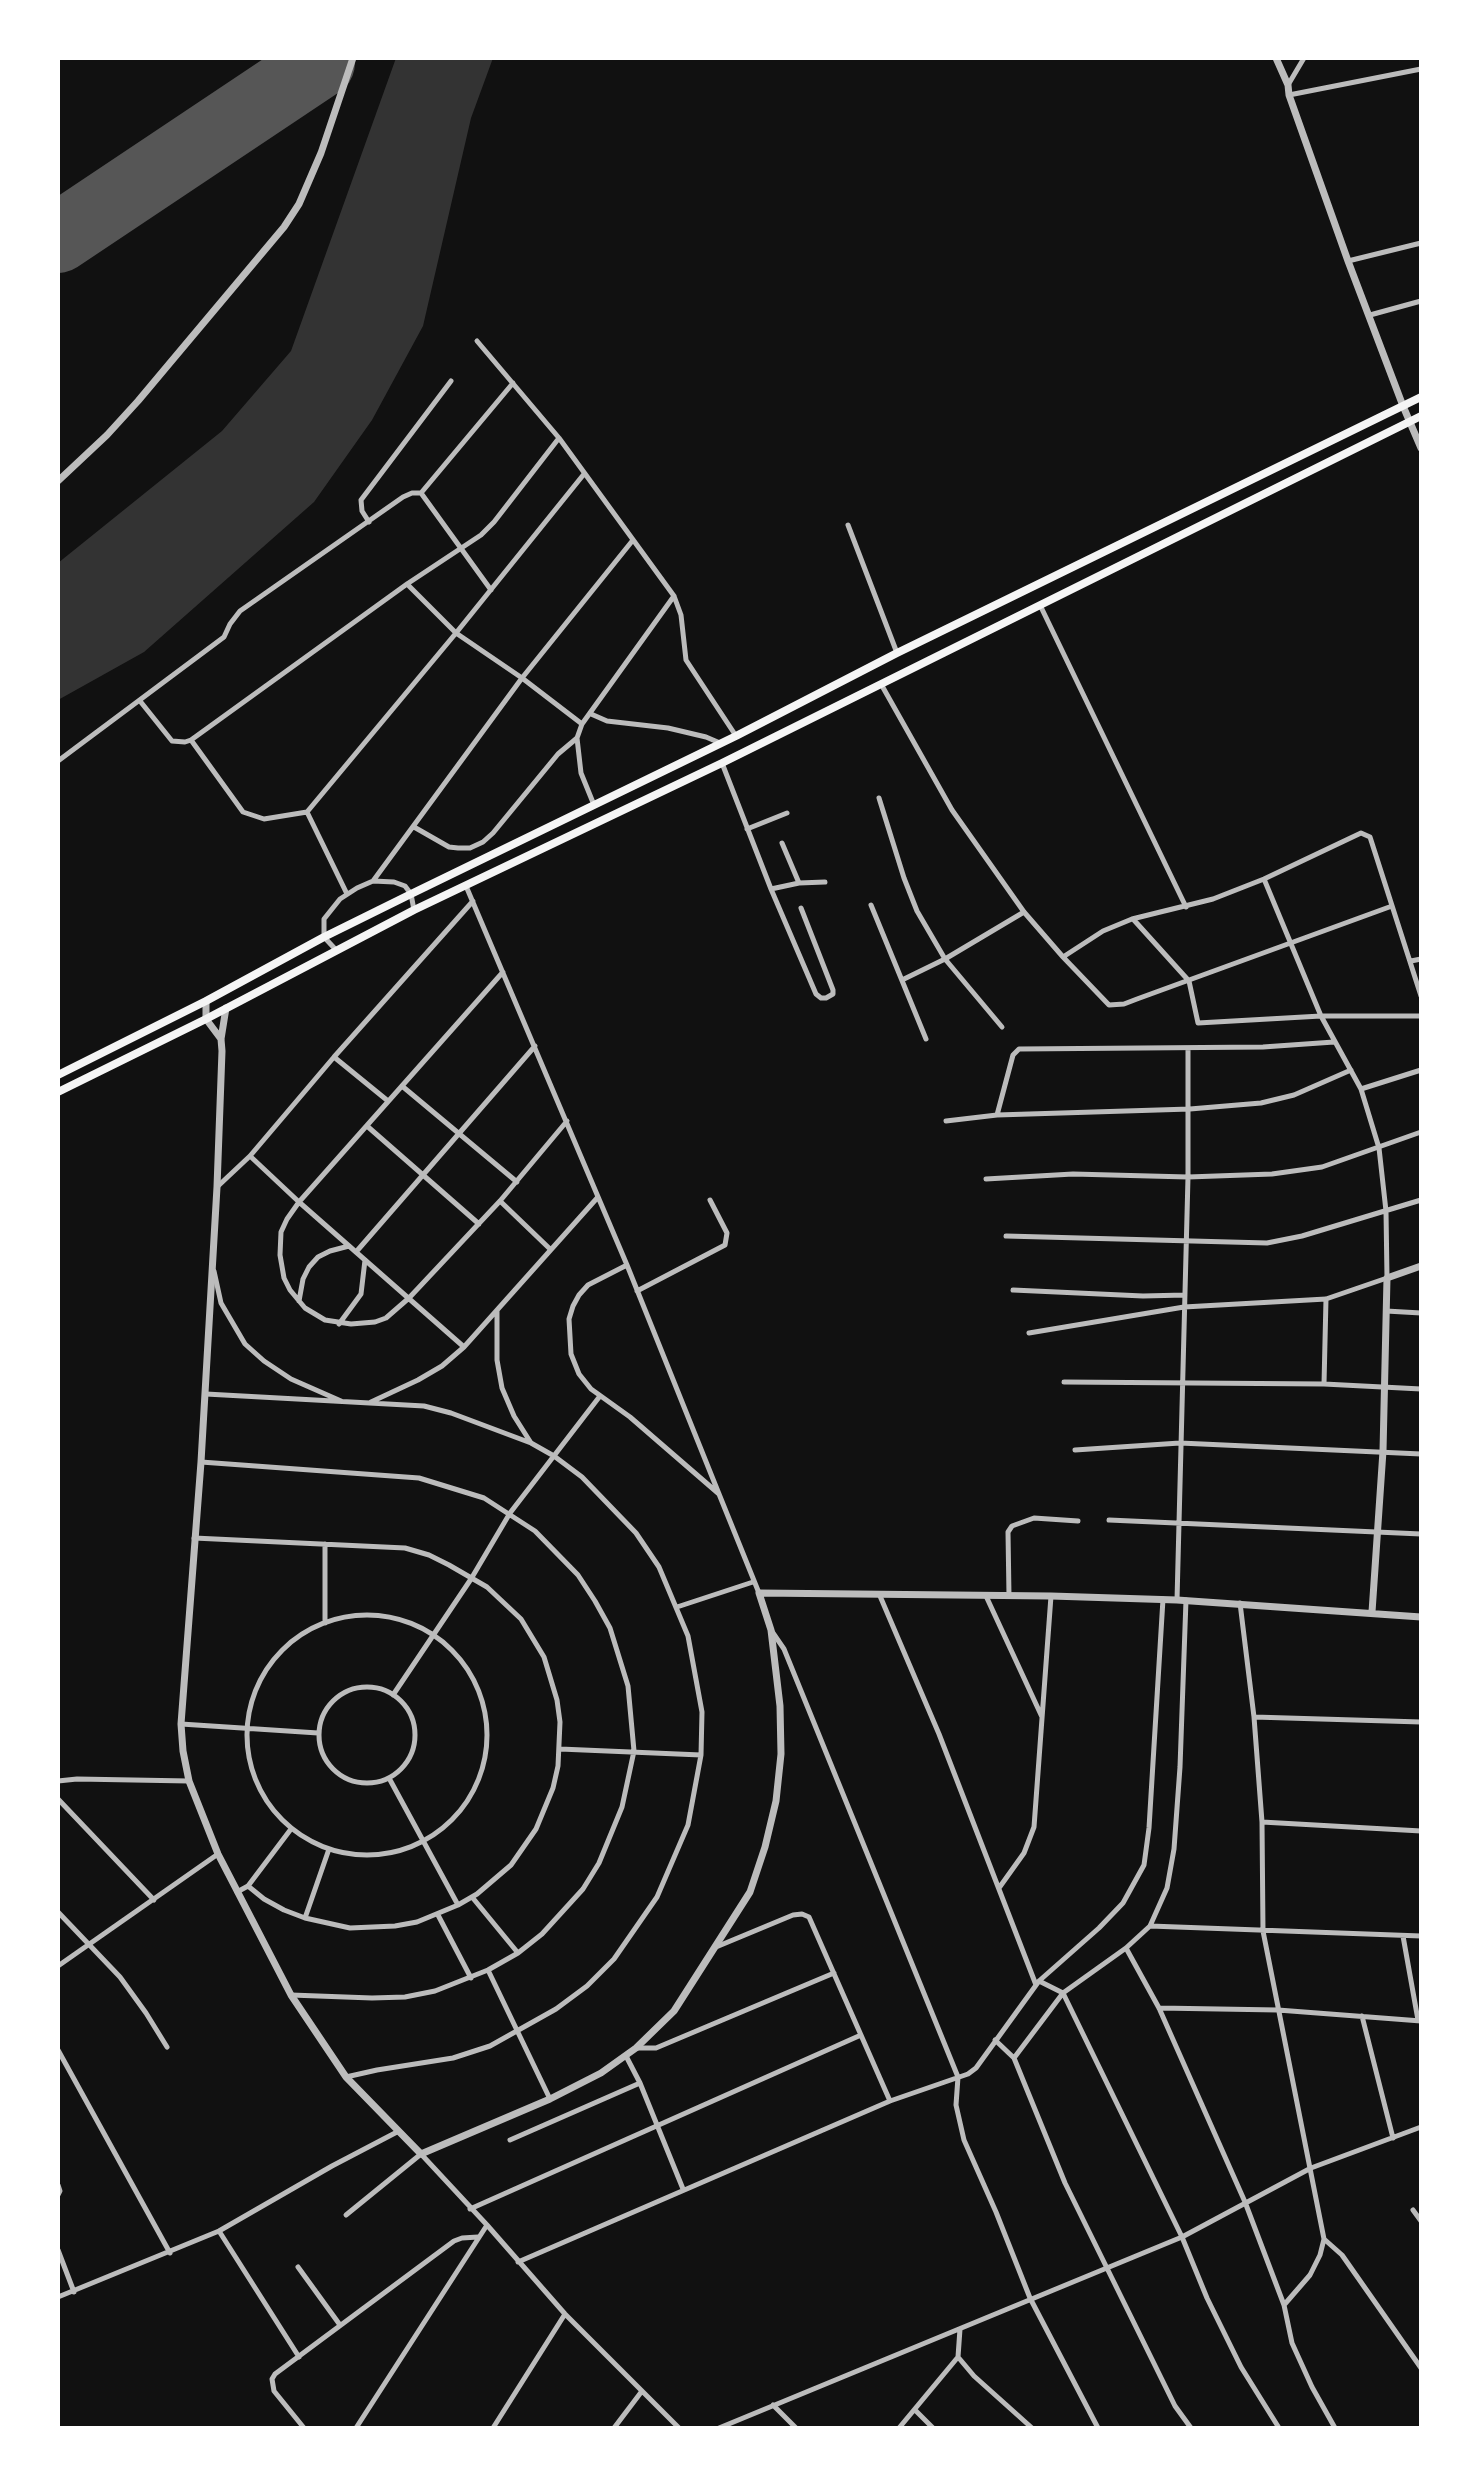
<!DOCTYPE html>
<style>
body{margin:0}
#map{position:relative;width:1479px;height:2486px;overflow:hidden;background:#111;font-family:"Asap Condensed",sans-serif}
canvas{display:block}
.frame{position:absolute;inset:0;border:60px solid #fff;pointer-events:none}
</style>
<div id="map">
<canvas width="1479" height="2486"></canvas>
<div class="frame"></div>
</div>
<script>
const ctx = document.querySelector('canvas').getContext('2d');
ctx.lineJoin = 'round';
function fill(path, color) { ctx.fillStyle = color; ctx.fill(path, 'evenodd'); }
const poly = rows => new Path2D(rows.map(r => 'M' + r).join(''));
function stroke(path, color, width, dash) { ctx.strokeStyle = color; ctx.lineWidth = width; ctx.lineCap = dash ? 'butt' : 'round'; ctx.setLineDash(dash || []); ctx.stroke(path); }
fill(poly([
 [396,58,493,58,471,118,423,326,372,420,314,502,144,652,58,700,58,563,222,431,291,351]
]), '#333');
stroke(poly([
 [58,238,320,63]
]), '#565656', 70);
stroke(poly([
 [1288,85,1304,58],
 [1289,95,1421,69],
 [1348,261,1421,243],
 [1370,315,1421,301],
 [477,341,559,438,674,596,681,615,686,660,736,736],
 [421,493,513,383],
 [421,493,491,590],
 [369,522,362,511,361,500,451,381],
 [848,525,897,653],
 [407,584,456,633,522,678,582,724],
 [1040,605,1186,907],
 [881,684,952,810,1024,912,1063,957,1109,1005,1124,1004,1137,999,1392,906],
 [140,701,172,741,185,742,191,740,243,812,264,819,307,812,456,633,584,474],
 [591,714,607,721,668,728,706,737,720,743],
 [577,738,581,773,594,805],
 [191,740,407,584,481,535,494,522,559,438],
 [58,761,224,637,230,624,240,611,403,497,412,493,421,493],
 [722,763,771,889,816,994,821,998,826,998,833,994,833,990,801,908],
 [879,798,904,878,917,911,945,959,1002,1027],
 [307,812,347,894],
 [414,827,449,847,458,848,470,848,483,842,493,833,558,754,577,738,582,724,674,596],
 [747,829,787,813],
 [782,843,799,883],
 [373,881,522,678,633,540],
 [466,886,627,1265,719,1494],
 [771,889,799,883,825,882],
 [871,905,926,1039],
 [1133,919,1189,981,1198,1023,1321,1016,1421,1016],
 [337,951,324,937,324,919,340,899,357,888,373,881,394,882,405,886,411,894,414,910],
 [1063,957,1103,931,1132,919,1213,899,1264,879,1361,833,1370,837,1421,996],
 [1411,961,1421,959],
 [503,972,299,1202,287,1219,281,1232,280,1255,284,1278,290,1290,305,1308,325,1320,351,1324,375,1322,386,1318,409,1298,500,1201,567,1121],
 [902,980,945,959,1024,912],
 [334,1057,388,1101],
 [402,1086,517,1182],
 [1361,1089,1421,1070],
 [997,1115,1013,1055,1019,1049,1263,1047,1334,1042],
 [946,1121,997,1115,1190,1109,1261,1103,1294,1095,1351,1070],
 [367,1126,479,1224],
 [250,1156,299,1202,464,1347],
 [986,1179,1073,1174,1188,1177,1272,1174,1322,1167,1421,1132],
 [217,1187,250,1156,334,1057,473,901],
 [500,1201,550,1249],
 [1006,1236,1267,1243,1302,1236,1421,1200],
 [356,1252,535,1046],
 [627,1265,588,1285,579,1295,573,1306,569,1319,571,1354,579,1374,591,1389,630,1417,719,1494,759,1593],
 [214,1271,221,1303,245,1344,264,1361,291,1379,341,1401],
 [1013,1290,1143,1296,1185,1295],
 [637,1291,725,1245,727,1233,710,1200],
 [299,1301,303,1279,309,1267,318,1257,330,1251,349,1246],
 [497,1310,497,1360,502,1388,514,1416,531,1443],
 [1386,1311,1421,1313],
 [339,1324,361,1294,365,1260],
 [1029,1333,1184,1307,1326,1299,1387,1278,1386,1211,1379,1148,1361,1089,1321,1016,1264,879],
 [1064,1382,1324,1384,1421,1389],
 [1324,1384,1326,1299],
 [206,1394,424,1406,451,1413,531,1443,554,1456,582,1477,636,1533,659,1567,688,1636,702,1712,701,1755,688,1825,657,1897,614,1959,587,1986,556,2009,490,2046,453,2058,377,2070,346,2077],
 [371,1402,418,1380,442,1366,464,1347,598,1197],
 [1075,1450,1180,1443,1421,1454],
 [201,1462,419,1478,484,1498,535,1531,578,1575,595,1601,610,1628,628,1686,634,1751,622,1807,599,1863,583,1889,542,1934,518,1953,488,1970,435,1991,405,1997,372,1998,291,1995],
 [1109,1520,1421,1534],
 [194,1538,405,1548,429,1555,449,1565,487,1587,521,1619,544,1657,557,1700,560,1722,558,1766,553,1788,536,1829,511,1865,477,1894,458,1905,417,1922,395,1926,350,1928,305,1918,284,1910,264,1899,248,1886,237,1892],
 [880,1596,939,1734,1036,1985],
 [986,1596,1042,1717],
 [1009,1596,1008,1532,1012,1526,1034,1518,1078,1521],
 [1177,1600,1188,1177,1188,1048],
 [1240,1603,1254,1717,1262,1822,1263,1931,1324,2239,1320,2255,1310,2275,1284,2305],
 [677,1607,753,1582],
 '247 1735a120 120 0 1 1 240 0a120 120 0 1 1-240 0Z',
 [325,1623,325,1544],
 [771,1630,784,1649,958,2077,956,2105,964,2140,996,2212,1030,2298,1098,2428],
 '319 1735a48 48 0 1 1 96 0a48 48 0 1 1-96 0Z',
 [393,1695,471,1579,510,1513,600,1396],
 [1254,1717,1421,1722],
 [181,1724,318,1733],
 [560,1749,701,1755],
 [389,1778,458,1905],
 [58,1781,77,1779,189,1781],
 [58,1799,154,1900],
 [1262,1822,1421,1831],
 [248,1886,291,1829],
 [999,1888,1024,1853,1034,1827,1051,1596],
 [472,1897,518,1953],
 [58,1912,120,1977,146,2013,167,2047],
 [438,1915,471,1978],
 [305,1918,329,1849],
 [1150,1926,1167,1888,1174,1849,1180,1767,1186,1600],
 [1403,1936,1418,2020],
 [716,1947,793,1915,802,1914,809,1917,890,2101],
 [1126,1948,1159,2008,1245,2202,1284,2305,1292,2343,1312,2387,1335,2428],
 [58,1966,218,1854],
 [488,1970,550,2099],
 [1039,1981,1063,1993,1182,2237,1207,2298,1241,2367,1279,2428],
 [1159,2008,1278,2010,1421,2021],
 [1362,2016,1393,2138],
 [995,2040,1014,2058,1065,2183,1175,2406,1191,2428],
 [636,2048,656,2048,834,1973],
 [58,2050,170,2253],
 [626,2056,640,2083,683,2189],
 [1014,2058,1063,1993,1126,1948,1150,1926,1421,1936],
 [510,2140,640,2083],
 [58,2185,60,2191,58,2195],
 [470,2209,861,2035],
 [1413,2210,1421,2221],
 [346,2215,421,2154,487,2225,565,2314,679,2428],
 [219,2231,299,2357],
 [1324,2239,1342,2255,1421,2368],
 [58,2250,74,2292],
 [518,2262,890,2101,968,2074,976,2068,1039,1981,1099,1928,1123,1903,1144,1865,1149,1828,1163,1599],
 [298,2267,340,2325],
 [58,2297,219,2231,332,2166,397,2132],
 [960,2329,958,2357,974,2376,1032,2428],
 [773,2405,796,2428],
 [915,2410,933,2428],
 [304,2428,274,2391,272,2379,275,2374,454,2241,462,2238,478,2237],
 [356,2428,487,2225],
 [493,2428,565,2314],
 [614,2428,642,2391],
 [719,2428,1182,2237,1311,2168,1421,2127],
 [899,2428,958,2357]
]), '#bcbcbc', 5);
stroke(poly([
 [1276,58,1288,85,1289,95,1348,261,1403,406,1421,448],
 [58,481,107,435,138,401,284,227,299,204,321,153,353,58],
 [206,1001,206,1019,221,1039],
 [226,1008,221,1039,222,1051,217,1187,201,1462,181,1724,183,1751,189,1781,218,1854,291,1995,346,2077,421,2154,550,2099,601,2073,636,2048,674,2011,750,1892,765,1847,776,1801,781,1754,780,1706,771,1630,759,1593,1051,1596,1177,1600,1421,1617],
 [1372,1612,1383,1451,1387,1278,1421,1266]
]), '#bcbcbc', 7);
stroke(poly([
 [58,1075,206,1001,324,937,411,894,736,736,897,653,1421,397],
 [58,1092,206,1019,414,910,722,763,1421,416]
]), '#f5f5f5', 8);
</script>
